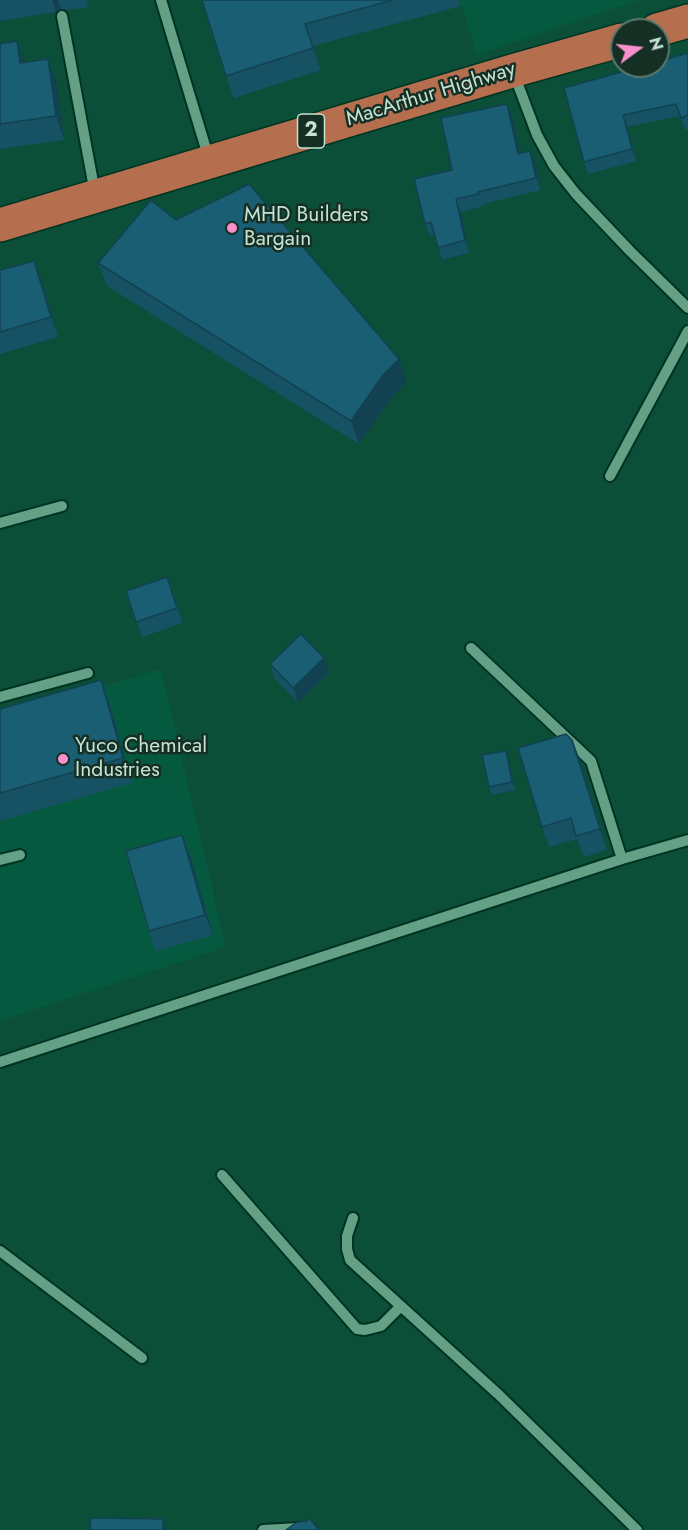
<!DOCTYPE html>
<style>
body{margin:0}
#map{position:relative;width:688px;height:1530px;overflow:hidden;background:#0c4f39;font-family:Jost,sans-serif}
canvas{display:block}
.north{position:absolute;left:610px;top:18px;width:60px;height:60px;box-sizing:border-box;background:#162f25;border:2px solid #5c776b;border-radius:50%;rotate:75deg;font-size:16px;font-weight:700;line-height:24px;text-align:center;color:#c5e3d4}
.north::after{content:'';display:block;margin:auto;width:21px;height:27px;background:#f890cd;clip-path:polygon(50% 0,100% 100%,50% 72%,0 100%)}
</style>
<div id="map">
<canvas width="688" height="1530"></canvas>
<div class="north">N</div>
</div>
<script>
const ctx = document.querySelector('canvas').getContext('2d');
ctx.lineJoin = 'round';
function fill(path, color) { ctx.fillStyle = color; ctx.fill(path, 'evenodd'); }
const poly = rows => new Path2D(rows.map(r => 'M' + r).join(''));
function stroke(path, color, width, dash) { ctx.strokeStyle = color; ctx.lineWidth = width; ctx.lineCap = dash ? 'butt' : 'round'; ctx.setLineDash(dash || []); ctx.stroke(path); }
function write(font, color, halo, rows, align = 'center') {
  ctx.font = font + ' Jost,sans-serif'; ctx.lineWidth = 5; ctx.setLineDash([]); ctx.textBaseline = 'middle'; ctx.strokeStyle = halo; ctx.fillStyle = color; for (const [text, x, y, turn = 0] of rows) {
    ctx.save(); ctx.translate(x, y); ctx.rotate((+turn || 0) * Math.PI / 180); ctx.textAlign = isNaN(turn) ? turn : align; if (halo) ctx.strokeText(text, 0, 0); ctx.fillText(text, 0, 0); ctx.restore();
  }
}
fill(poly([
 [460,0,639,0,477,55],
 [161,669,226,947,0,1021,0,716]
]), '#05593f');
const minor = poly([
 [161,0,209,159],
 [62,16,95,193],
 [514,74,537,135,554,166,576,194,630,251,688,308],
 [610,476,688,331],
 [0,523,62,506],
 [471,648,591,761,622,859],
 [0,697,88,673],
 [0,860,20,855],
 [0,1062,622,859,688,840],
 [222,1175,357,1329,365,1330,381,1326,401,1306],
 [353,1218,347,1236,347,1249,350,1260,498,1394,637,1530],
 [0,1251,142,1358],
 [263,1530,299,1528]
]);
const highway = poly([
 [657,30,688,21],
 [0,225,512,71,622,40]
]);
stroke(minor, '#032', 14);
stroke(highway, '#032', 36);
stroke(minor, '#64a086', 10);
stroke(highway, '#b56f4f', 33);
fill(poly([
 [0,0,87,0,88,7,67,10,61,9,56,12,0,21],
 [202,0,459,0,461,6,313,46,321,70,234,98,226,76],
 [0,44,25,62,57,84,64,140,0,149],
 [688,53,688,129,685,130,680,116,627,127,637,161,588,174,584,162,564,88],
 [512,116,520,153,535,163,541,190,483,204,483,206,461,212,469,253,442,260,435,235,430,236,425,224,452,170],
 [176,220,407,382,391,398,359,444,107,286,98,263],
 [0,270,42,281,58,337,0,354],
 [167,577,183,623,142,637,126,591],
 [324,658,329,673,298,702,275,679,270,664],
 [101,680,110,705,132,783,0,821,0,709],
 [572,740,580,760,607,850,584,857,577,839,549,847,542,827],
 [508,758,515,790,492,795,489,787],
 [182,835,190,855,213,935,156,951,149,931]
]), '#165164');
fill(poly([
 [52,0,58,0,61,9,56,12],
 [305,24,313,46,321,70,313,48],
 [17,41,26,66,20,63],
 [48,59,57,84,64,140,56,116],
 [507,104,512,116,523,166,518,154],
 [623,115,627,127,637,161,632,149],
 [530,151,535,163,541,190,536,178],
 [456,199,461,212,469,253,465,240],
 [34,261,42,281,58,337,51,317],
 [399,359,407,382,391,398,359,444,351,421,383,375],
 [324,658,329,673,298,702,293,688],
 [101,680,110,705,132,783,123,758],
 [572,740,580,760,607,850,600,829],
 [506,751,508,758,515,790,512,782],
 [182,835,190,855,213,935,205,915],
 [163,1519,167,1530,163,1530]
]), '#124251');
const building = poly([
 [202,0,393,0,305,24,313,48,226,76,202,0],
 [17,41,20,63,48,59,56,116,0,124,0,44,17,41],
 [688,53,688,115,681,118,676,104,623,115,632,149,584,162,564,88,643,66,658,66,658,62,688,53],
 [507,104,518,154,530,151,536,178,478,192,479,194,456,199,465,240,438,248,431,222,425,224,414,179,452,170,441,118,507,104],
 [249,184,399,359,383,375,351,421,98,263,151,200,176,220,249,184],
 [34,261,51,317,0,332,0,270,34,261],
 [167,577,177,608,136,622,126,591,167,577],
 [301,634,324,658,293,688,270,664,301,634],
 [101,680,123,758,0,793,0,709,101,680],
 [566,734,572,740,600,829,576,836,571,818,542,827,518,748,566,734],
 [506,751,512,782,489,787,482,755,506,751],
 [182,835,205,915,149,931,126,851,182,835],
 [91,1518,163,1519,163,1530,90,1530,91,1518],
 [310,1519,319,1530,286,1530,297,1522,306,1521,310,1519]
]);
fill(building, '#1a5e74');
stroke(building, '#124251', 1.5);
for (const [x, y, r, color] of [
 [232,228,6,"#f890cd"],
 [63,759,6,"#f890cd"]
]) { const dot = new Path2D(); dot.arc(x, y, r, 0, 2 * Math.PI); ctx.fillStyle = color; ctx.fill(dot); stroke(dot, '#162f25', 2); }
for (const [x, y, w] of [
 [311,131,27]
]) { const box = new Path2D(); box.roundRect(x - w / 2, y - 17, w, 34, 4.5); ctx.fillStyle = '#162f25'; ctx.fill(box); stroke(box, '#c5e3d4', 1.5); }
write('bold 20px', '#c5e3d4', null, [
 ["2",311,131]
]);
write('21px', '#c5e3d4', '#162f25', [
 ["MacArthur Highway",431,95,-17]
]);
write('21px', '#c5e3d4', '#162f25', [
 ["MHD Builders",244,216],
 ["Bargain",244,240],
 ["Yuco Chemical",75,747],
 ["Industries",75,771]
], 'left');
</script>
